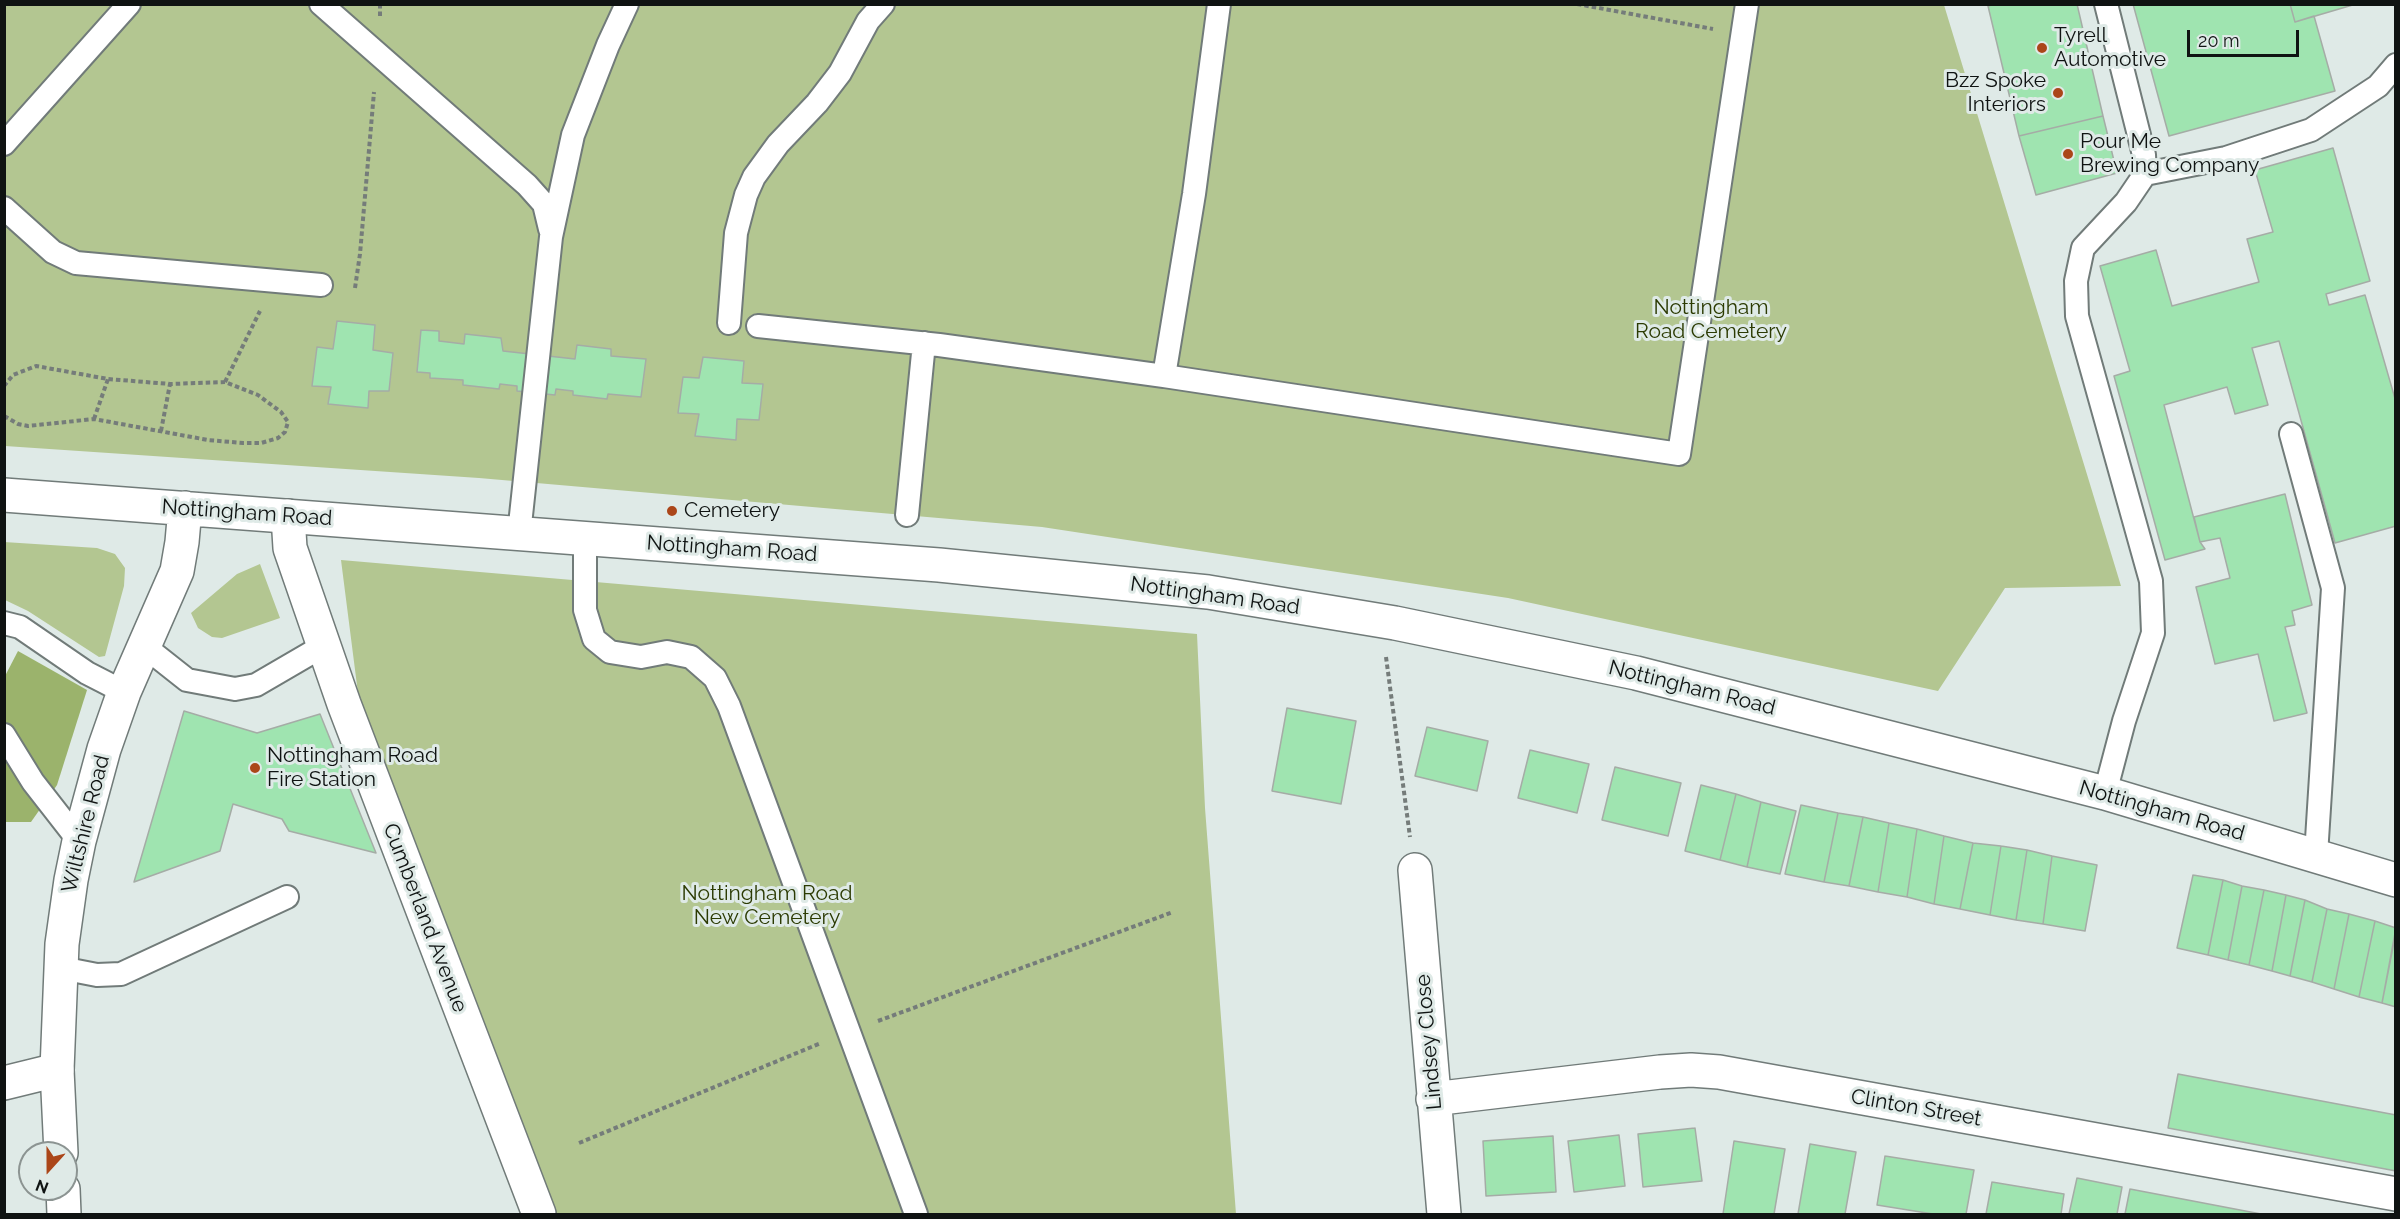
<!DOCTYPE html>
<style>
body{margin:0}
#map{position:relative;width:2400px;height:1219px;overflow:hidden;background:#dfeae7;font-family:Raleway,sans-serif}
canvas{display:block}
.frame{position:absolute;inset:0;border:6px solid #0f1312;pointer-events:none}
.north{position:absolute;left:18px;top:1141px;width:60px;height:60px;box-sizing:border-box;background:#dfeae7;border:2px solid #8c9492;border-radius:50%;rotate:201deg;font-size:16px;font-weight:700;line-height:24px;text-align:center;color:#0f1312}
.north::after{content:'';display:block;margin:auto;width:21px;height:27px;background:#ab4619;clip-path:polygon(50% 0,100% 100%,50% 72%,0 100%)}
.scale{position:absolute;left:2187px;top:30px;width:112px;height:27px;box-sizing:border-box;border:3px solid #0f1312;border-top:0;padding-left:8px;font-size:18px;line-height:21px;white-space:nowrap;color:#0f1312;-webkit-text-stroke:4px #dfeae7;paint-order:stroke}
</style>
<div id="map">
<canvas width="2400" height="1219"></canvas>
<div class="frame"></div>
<div class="north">N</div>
<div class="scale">20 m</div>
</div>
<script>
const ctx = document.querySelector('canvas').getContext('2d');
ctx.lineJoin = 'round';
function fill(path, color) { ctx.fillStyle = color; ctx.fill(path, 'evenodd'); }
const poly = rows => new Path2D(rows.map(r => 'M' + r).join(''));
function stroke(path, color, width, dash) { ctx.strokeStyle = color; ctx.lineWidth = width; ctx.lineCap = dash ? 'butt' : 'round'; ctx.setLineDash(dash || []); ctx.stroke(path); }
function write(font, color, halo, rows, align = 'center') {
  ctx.font = font + ' Raleway,sans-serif'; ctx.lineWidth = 6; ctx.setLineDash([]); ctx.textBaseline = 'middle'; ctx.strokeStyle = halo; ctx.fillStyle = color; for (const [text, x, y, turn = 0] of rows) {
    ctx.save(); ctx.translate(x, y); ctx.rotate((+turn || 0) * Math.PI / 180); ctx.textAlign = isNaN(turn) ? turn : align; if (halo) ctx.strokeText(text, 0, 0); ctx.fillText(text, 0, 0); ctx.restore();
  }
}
fill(poly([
 [4,5,1944,5,2121,586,2005,588,1938,691,1508,598,1042,527,479,478,5,446],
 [4,542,97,548,115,554,125,568,124,586,105,656,99,657,28,611,5,600],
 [341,560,1197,634,1205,808,1236,1214,555,1214,359,701],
 [260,564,280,618,222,638,212,637,198,628,191,613,237,574]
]), '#b3c691');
fill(poly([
 [18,651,87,690,57,785,31,822,5,822,4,678]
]), '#9bb36c');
const building = poly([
 [1995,4,2077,4,2103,116,2019,136,1988,6,1995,4],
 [2133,4,2290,4,2295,22,2314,16,2335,91,2169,136,2133,4],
 [2290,4,2356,4,2295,22,2290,4],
 [2103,116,2117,173,2036,195,2019,136,2103,116],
 [2333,148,2370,281,2326,294,2329,305,2365,295,2396,402,2396,526,2335,543,2279,341,2252,348,2268,405,2235,414,2227,387,2164,405,2200,542,2205,549,2165,560,2114,376,2130,371,2100,266,2156,250,2172,306,2259,282,2247,239,2273,232,2255,170,2333,148],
 [337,321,375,325,373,350,393,353,389,391,369,391,368,408,328,404,331,387,312,386,317,347,333,349,337,321],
 [421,330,439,331,439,341,464,344,465,334,501,338,503,351,575,359,577,345,611,349,611,356,646,359,641,397,608,394,607,399,573,395,573,391,556,389,555,395,517,391,517,386,500,384,499,389,463,385,463,380,430,378,430,373,417,372,421,330],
 [703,357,744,361,742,383,763,384,759,420,737,419,736,440,695,436,699,414,678,413,683,377,699,378,703,357],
 [2285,494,2312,605,2292,611,2295,625,2285,627,2307,713,2274,721,2258,654,2215,664,2196,587,2230,578,2220,538,2200,542,2194,517,2285,494],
 [1287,708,1356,721,1341,804,1272,791,1287,708],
 [184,711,257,733,320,714,376,853,289,831,282,819,233,804,220,851,134,882,184,711],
 [1427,727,1488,741,1477,791,1415,776,1427,727],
 [1530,750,1589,764,1577,813,1518,798,1530,750],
 [1615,767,1681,783,1668,836,1602,820,1615,767],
 [1701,785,1736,794,1720,860,1685,851,1701,785],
 [1736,794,1761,802,1747,867,1720,860,1736,794],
 [1761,802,1796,811,1780,874,1747,867,1761,802],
 [1801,805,1838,813,1824,882,1785,874,1801,805],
 [1838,813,1863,817,1849,886,1824,882,1838,813],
 [1863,817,1889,823,1878,892,1849,886,1863,817],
 [1889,823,1917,829,1907,897,1878,892,1889,823],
 [1917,829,1944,836,1934,904,1907,897,1917,829],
 [1944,836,1973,843,1960,909,1934,904,1944,836],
 [1973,843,2001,846,1990,915,1960,909,1973,843],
 [2001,846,2027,850,2016,920,1990,915,2001,846],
 [2027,850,2052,856,2043,924,2016,920,2027,850],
 [2052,856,2097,865,2085,931,2043,924,2052,856],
 [2193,875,2223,880,2208,955,2177,948,2193,875],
 [2223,880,2242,886,2228,960,2208,955,2223,880],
 [2242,886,2264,890,2249,965,2228,960,2242,886],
 [2264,890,2286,895,2272,971,2249,965,2264,890],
 [2286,895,2305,900,2290,976,2272,971,2286,895],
 [2305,900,2327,909,2312,982,2290,976,2305,900],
 [2327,909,2349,914,2334,989,2312,982,2327,909],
 [2349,914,2375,921,2359,997,2334,989,2349,914],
 [2375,921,2396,928,2382,1003,2359,997,2375,921],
 [2396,932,2396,1007,2382,1003,2396,932],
 [2178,1074,2396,1115,2396,1171,2168,1128,2178,1074],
 [1695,1128,1702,1181,1643,1187,1638,1134,1695,1128],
 [1619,1135,1625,1186,1574,1192,1568,1141,1619,1135],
 [1553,1136,1556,1192,1486,1196,1483,1141,1553,1136],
 [1734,1141,1785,1149,1774,1214,1723,1214,1734,1141],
 [1810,1144,1856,1152,1845,1214,1798,1214,1810,1144],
 [1885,1156,1974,1170,1966,1214,1933,1214,1877,1205,1885,1156],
 [2077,1178,2122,1187,2117,1214,2069,1214,2077,1178],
 [1992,1182,2064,1194,2061,1214,1986,1214,1992,1182],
 [2130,1189,2261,1214,2125,1214,2130,1189]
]);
fill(building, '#9fe4b0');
stroke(building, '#a5aca6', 1.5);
const service = poly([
 [321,4,527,185,544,204,550,229],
 [4,144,129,4],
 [2145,174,2226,158,2311,130,2378,86,2396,65],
 [4,208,53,252,76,263,321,285],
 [729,323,736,233,746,195,754,177,778,144,817,103,840,73,868,21,883,4],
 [758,326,939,345,1164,376,1194,194,1219,4],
 [1164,376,1679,454,1747,4],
 [2291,434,2333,588,2316,855],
 [907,515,924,343],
 [519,534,551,237,573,135,608,45,627,4],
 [585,538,585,610,594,639,610,652,641,657,667,652,691,657,715,678,729,706,916,1214],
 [4,623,20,627,87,673,124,692],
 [144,646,187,680,235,689,256,685,323,646],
 [4,735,33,782,79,841],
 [2105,793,2124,721,2153,633,2151,581,2077,316,2076,281,2083,248,2126,202,2145,174,2144,155,2106,4],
 [61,968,97,975,121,974,287,897]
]);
const minor = poly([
 [288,516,290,548,344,704,539,1214],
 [1415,870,1444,1214],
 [4,1083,57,1070],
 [1433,1099,1660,1072,1691,1070,1719,1072,2396,1194]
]);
const tertiary = poly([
 [4,495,939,565,1208,592,1395,623,1636,673,2105,793,2396,880],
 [61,1153,57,1070,62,944,71,880,79,841,104,749,124,692,177,571,182,542,185,508],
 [63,1189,64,1214]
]);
stroke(service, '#717b79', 26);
stroke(minor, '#717b79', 36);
stroke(tertiary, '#717b79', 36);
stroke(poly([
 [1577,4,1713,29],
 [380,16,380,4],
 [355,288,360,254,374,92],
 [225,382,260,311],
 [4,386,13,375,36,366,108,379,170,384,225,382,258,395,281,412,288,422,285,432,278,438,261,443,243,443,208,440,94,419,28,426,18,424,4,416],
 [94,419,108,379],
 [161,431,170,384],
 [1386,657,1410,837],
 [878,1021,1173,912],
 [579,1143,821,1043]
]), '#757c7a', 4, [4.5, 3]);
stroke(service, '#fff', 22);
stroke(minor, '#fff', 33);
stroke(tertiary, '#fff', 33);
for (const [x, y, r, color] of [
 [2042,48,6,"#ab4619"],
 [2058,93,6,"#ab4619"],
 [2068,154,6,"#ab4619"],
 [672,511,6,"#ab4619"],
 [255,768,6,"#ab4619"]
]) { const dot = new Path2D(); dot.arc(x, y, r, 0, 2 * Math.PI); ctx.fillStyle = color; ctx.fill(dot); stroke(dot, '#dfeae7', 2); }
write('21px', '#0f1312', '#dfeae7', [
 ["Tyrell",2054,36],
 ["Automotive",2054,60],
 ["Bzz Spoke",2046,81,"right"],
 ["Interiors",2046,105,"right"],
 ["Pour Me",2080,142],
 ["Brewing Company",2080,166],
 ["Cemetery",684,511],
 ["Nottingham Road",267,756],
 ["Fire Station",267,780]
], 'left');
write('21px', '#2c3b03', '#dfeae7', [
 ["Nottingham",1711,308],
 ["Road Cemetery",1711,332],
 ["Nottingham Road",767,894],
 ["New Cemetery",767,918]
]);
write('21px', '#0f1312', '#dfeae7', [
 ["Nottingham Road",247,513,4],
 ["Nottingham Road",732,549,4],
 ["Nottingham Road",1215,596,8],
 ["Nottingham Road",1692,688,14],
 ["Nottingham Road",2162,811,16],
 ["Wiltshire Road",86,824,-76],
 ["Cumberland Avenue",425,918,69],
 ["Lindsey Close",1429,1042,-95],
 ["Clinton Street",1916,1108,10]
]);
</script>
